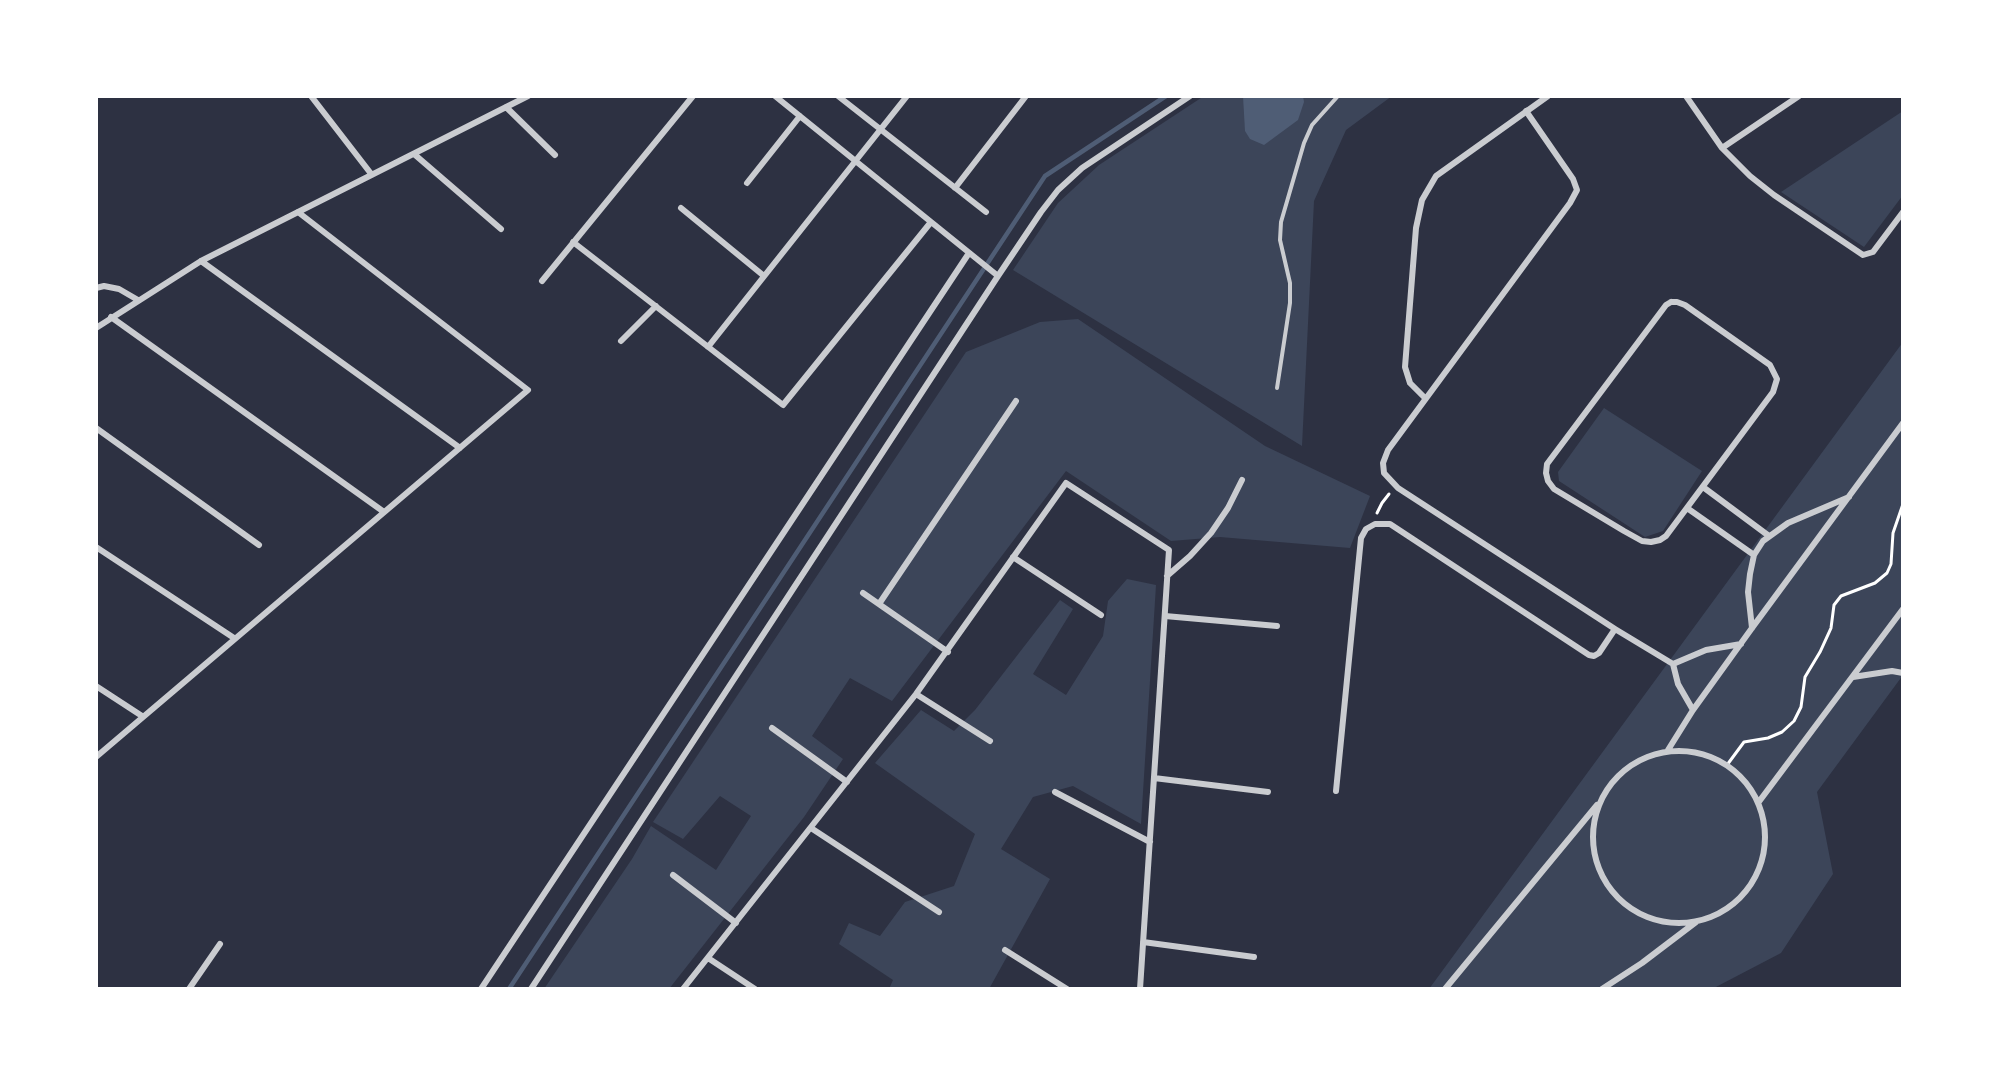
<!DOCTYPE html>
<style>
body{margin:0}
#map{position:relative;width:1999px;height:1085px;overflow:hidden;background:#2d3142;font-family:Montserrat,sans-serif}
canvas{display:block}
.frame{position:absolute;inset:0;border:98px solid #fff;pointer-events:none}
</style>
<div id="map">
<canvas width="1999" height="1085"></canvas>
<div class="frame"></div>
</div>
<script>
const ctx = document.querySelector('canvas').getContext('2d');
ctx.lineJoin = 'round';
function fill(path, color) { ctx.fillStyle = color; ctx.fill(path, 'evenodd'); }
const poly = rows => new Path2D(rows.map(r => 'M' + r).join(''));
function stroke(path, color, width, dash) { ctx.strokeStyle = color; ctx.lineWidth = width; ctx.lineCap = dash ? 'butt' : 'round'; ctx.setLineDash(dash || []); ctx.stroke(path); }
fill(poly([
 [1204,96,1392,96,1346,130,1314,201,1302,446,1013,270,1058,203,1099,165],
 [1903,111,1903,195,1864,247,1781,192],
 [1078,319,1265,446,1370,496,1350,548,1220,537,1171,541,1066,471,892,701,850,678,812,736,843,759,804,817,669,989,544,989,632,859,651,826,716,870,751,816,720,796,683,839,653,822,966,352,1040,322],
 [1903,342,1903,675,1817,792,1833,874,1781,953,1712,989,1429,989],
 [1604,408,1702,471,1663,531,1645,537,1559,481,1558,472],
 [1127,579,1156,585,1141,824,1073,786,1033,797,1001,849,1050,879,989,989,889,989,893,980,839,944,849,923,880,936,905,902,954,886,975,834,875,763,921,710,954,731,975,710,1060,600,1073,609,1033,674,1066,695,1103,636,1108,601]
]), '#3c4559');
fill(poly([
 [1243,96,1303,96,1304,102,1298,120,1264,145,1250,139,1245,131]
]), '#4f5d75');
stroke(poly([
 [509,989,1045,176,1166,96]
]), '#4f5d75', 4.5);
stroke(poly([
 [1377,513,1382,503,1389,494],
 [1727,765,1744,742,1768,738,1782,732,1794,721,1801,707,1805,677,1820,652,1831,628,1834,605,1841,596,1875,583,1887,573,1891,564,1893,533,1903,504]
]), '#fff', 3);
stroke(poly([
 [1277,388,1290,303,1290,283,1280,240,1281,222,1304,143,1312,125,1338,96]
]), '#caccd0', 4);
stroke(poly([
 [311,96,372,175],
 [775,96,998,276],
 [838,96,986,212],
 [1686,96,1722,148,1750,176,1774,195,1863,255,1873,252,1903,212],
 [506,107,555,155],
 [1526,111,1573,179,1577,190,1570,203,1388,450,1383,463,1384,473,1398,488,1615,629,1673,664,1678,684,1693,710],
 [1722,148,1799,96],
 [414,154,501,229],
 [747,183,800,116],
 [955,188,1026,96],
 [681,208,764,276],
 [573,242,783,405,931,222],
 [201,261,460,448],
 [542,281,693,96],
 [96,288,104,286,119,289,138,300],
 [1671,302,1677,302,1685,305,1770,365,1777,379,1773,392,1666,536,1660,540,1651,542,1642,541,1624,531,1554,489,1548,481,1546,473,1547,464,1666,305,1671,302],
 [111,317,384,512],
 [96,328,201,261,528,96],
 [621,341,656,306],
 [708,347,907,96],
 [1425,398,1410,383,1405,367,1416,228,1422,200,1436,176,1548,96],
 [96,428,259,545],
 [1703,487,1769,536],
 [1687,508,1754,555],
 [96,547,234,638],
 [1013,557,1101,615],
 [1167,576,1190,556,1211,533,1228,508,1242,480],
 [863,593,948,652],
 [879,604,1016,401],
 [1165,616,1277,626],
 [1752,628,1748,592,1750,574,1754,555,1763,541,1788,523,1849,497],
 [1673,664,1706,650,1741,644],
 [1853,677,1892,671,1903,673],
 [96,686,142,716],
 [916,694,990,741],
 [772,728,847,782],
 [1668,750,1693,710,1752,628,1903,423],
 '1593 837a86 86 0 1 1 172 0a86 86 0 1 1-172 0Z',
 [96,757,528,390,298,212],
 [1154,778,1268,792],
 [1336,791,1361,538,1366,529,1375,524,1390,524,1589,655,1594,656,1599,653,1615,629],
 [1055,792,1150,842],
 [1758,803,1903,609],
 [811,828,939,912],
 [673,875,736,923],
 [1143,942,1254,957],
 [1005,950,1067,989],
 [708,958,755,989],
 [189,989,220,944],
 [481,989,969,253],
 [531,989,998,276,1041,212,1058,190,1082,168,1190,96],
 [683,989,916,694,1066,483,1169,550,1140,989],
 [1445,989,1597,805],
 [1602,989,1642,963,1696,922]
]), '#caccd0', 6);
</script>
